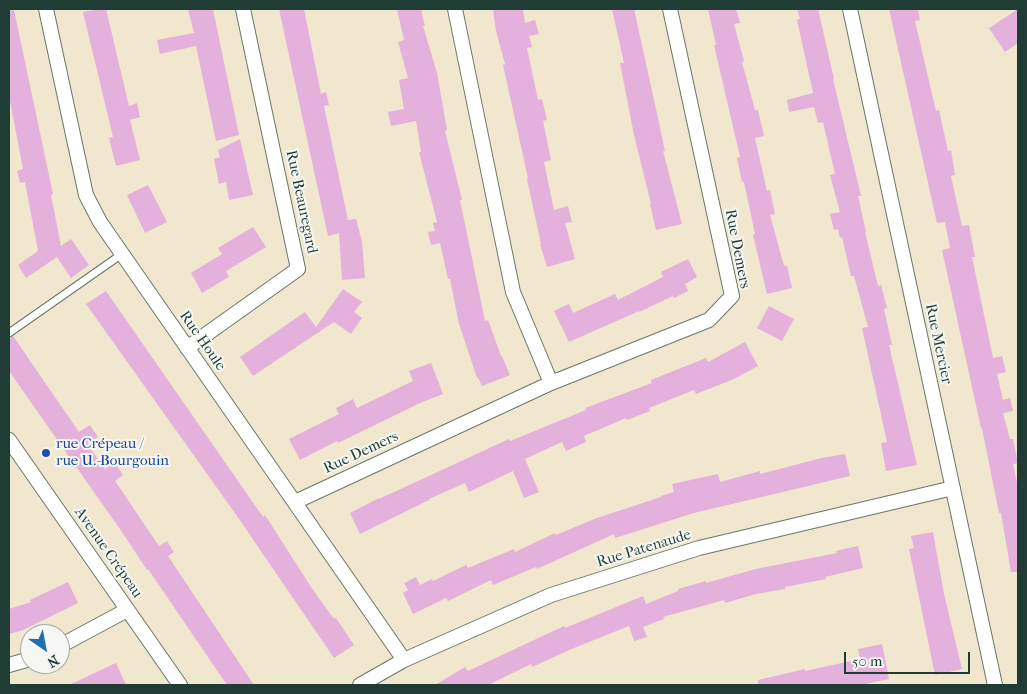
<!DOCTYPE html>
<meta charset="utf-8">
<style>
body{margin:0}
#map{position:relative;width:1027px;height:694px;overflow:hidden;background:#f1e6ce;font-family:"IM FELL French Canon",serif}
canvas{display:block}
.frame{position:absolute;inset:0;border:10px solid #1f3d34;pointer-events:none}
.north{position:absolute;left:20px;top:624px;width:50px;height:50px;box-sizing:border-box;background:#f6f6f2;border:1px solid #a0aca6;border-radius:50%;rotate:147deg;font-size:14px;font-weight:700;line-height:20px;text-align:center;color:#1f3d34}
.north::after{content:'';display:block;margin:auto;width:18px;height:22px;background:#1f6fb2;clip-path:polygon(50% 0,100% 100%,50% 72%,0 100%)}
.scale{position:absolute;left:844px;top:652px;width:126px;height:22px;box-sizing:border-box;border:2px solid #1f3d34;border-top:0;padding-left:6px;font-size:15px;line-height:18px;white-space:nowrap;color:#1f3d34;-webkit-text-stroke:4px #f6f6f2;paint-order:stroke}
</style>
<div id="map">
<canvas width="1027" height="694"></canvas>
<div class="frame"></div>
<div class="north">N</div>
<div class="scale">50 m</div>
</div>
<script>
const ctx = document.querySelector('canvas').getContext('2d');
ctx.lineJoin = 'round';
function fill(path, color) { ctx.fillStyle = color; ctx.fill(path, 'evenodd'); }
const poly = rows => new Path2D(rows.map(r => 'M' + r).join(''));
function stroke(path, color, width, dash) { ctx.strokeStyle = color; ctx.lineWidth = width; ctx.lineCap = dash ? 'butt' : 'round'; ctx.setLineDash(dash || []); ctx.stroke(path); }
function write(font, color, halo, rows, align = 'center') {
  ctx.font = font + ' "IM FELL French Canon",serif'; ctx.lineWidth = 4; ctx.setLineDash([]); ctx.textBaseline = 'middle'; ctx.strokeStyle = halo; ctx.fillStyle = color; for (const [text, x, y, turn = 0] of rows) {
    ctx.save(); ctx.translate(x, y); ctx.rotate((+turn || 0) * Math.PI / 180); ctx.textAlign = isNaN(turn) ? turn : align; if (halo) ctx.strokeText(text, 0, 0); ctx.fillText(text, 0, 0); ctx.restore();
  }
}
fill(poly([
 [100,9,106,9,129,106,137,103,140,117,130,120,140,160,116,166,109,138,113,137,83,12],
 [188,9,213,9,239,135,216,141,196,46,160,54,157,40,194,33],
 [279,9,304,9,321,94,326,92,329,105,324,106,348,220,356,219,362,242,365,278,342,280,339,233,328,236],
 [397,9,421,9,425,26,423,26,437,73,447,130,445,131,462,200,460,200,485,321,488,320,501,356,502,356,510,375,482,386,478,378,477,378,459,324,450,279,448,279,440,243,431,245,428,232,435,231,433,223,437,222,419,152,421,152,416,121,391,126,388,112,404,109,399,80,408,78,398,42,404,40],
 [493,9,523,9,525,23,535,20,539,34,529,36,532,47,527,48,538,100,542,99,547,120,543,121,551,160,544,162,554,210,568,206,572,222,565,223,575,259,547,267,540,244,541,244,527,179,528,178,503,65,505,64,496,31],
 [612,9,634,9,658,118,665,151,663,151,682,224,656,230,650,204,651,204,634,135,620,63,624,63],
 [708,9,736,9,740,23,734,24,744,61,742,62,755,110,758,110,764,136,755,138,767,191,770,190,775,214,770,215,784,266,787,266,792,288,767,294,753,235,755,234,744,182,742,182,737,158,740,157,714,45,716,45],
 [797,9,818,9,834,79,833,79,861,196,858,196,866,232,865,232,878,286,881,285,887,308,884,309,892,345,889,345,917,465,886,471,881,443,887,442,862,328,868,327,854,276,851,276,842,237,840,238,838,229,834,230,830,214,840,212,830,175,835,174,823,122,818,123,814,107,789,112,787,100,813,93,797,20,800,19],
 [889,9,918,9,920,20,915,21,936,111,939,110,948,151,951,150,955,175,951,176,962,226,969,225,975,257,972,257,993,358,1002,356,1006,372,997,374,1003,400,1010,398,1013,411,1003,413,1010,439,1013,439,1018,463,1013,464,1018,487,1018,572,1011,572,1001,513,999,513,982,428,981,428,942,250,950,248,945,222,937,223],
 [1018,9,1018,43,1005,52,989,28],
 [14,10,53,194,51,195,61,246,71,239,89,265,71,278,57,257,26,278,18,265,38,251,25,182,20,183,17,171,23,169,9,96,9,11],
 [240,139,253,195,229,200,226,182,219,184,214,159,220,157,218,150],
 [148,185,167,222,145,233,127,195],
 [253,227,266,247,226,271,229,277,202,293,191,273,222,254,218,248],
 [688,259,697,277,685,284,688,291,674,298,673,296,639,312,639,311,569,342,554,311,569,304,573,313,615,294,618,300,663,277,661,272],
 [343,289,362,302,354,312,362,318,351,334,334,322,253,376,240,357,305,312,316,327],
 [106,291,263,517,265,515,313,590,334,619,336,618,354,645,334,658,237,516,86,304],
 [769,306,794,319,782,341,757,328],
 [13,336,79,432,90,425,98,437,87,444,105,469,115,463,123,475,115,481,159,546,167,541,174,552,168,556,254,685,227,685,148,569,147,570,122,532,16,381,9,371,9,338],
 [745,342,758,366,734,379,696,394,694,390,649,408,650,411,627,420,626,418,584,436,586,442,566,451,562,442,525,459,539,492,524,498,513,471,469,492,465,483,429,499,429,500,360,534,350,513,379,498,379,499,509,439,510,441,586,410,585,408,652,383,651,380,706,358,708,362],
 [431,363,443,394,420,403,338,443,337,441,300,460,289,439,339,414,336,408,353,399,357,408,413,381,409,371],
 [845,454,850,476,694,513,615,538,614,534,537,569,536,567,493,585,491,580,448,601,446,598,413,614,403,593,408,590,404,583,416,577,420,585,432,579,433,581,466,565,468,568,514,549,515,552,555,533,556,535,597,518,661,497,661,496,674,492,672,484,718,474,720,482,760,471,760,474,822,458],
 [933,532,944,594,962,669,935,675,909,549,914,548,911,536],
 [858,546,863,568,825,577,826,579,785,587,785,589,756,594,725,603,724,600,663,617,664,619,643,627,647,637,634,641,629,626,574,648,532,667,531,664,488,685,435,685,465,667,468,671,564,626,565,628,643,596,646,604,678,591,678,589,706,581,706,583,756,569,837,553,836,551],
 [68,582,78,603,23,630,9,634,9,609,31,602,30,600],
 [882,644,889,679,861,685,758,685,758,680,805,669,805,671,860,659,858,649],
 [116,663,126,685,69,685]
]), '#e4b1dd');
const service = poly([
 [9,333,122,254]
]);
const minor = poly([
 [46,9,86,195,100,222,404,660],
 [455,9,513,292,551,383],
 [850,9,995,685],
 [187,348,298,269,243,9],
 [9,440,180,685],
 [295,502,551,383,709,320,732,296,670,9],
 [60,646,127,610],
 [9,665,30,659],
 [360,685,404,660,551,595,699,548,953,488]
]);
stroke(service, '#68786a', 9);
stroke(minor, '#68786a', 16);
stroke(service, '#fff', 7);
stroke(minor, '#fff', 14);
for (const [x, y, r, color] of [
 [46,453,5,"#1a4fb4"]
]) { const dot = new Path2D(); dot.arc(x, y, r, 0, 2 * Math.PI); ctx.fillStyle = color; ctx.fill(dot); stroke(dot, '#f6f6f2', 2); }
write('15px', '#1f3d34', '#f6f6f2', [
 ["Rue Beauregard",301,202,78],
 ["Rue Demers",737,249,79],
 ["Rue Houle",202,341,55],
 ["Rue Mercier",938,344,78],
 ["Rue Demers",361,453,-25],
 ["Rue Patenaude",644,549,-17],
 ["Avenue Crépeau",108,553,55]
]);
write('15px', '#164399', '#f6f6f2', [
 ["rue Crépeau /",56,444],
 ["rue U.-Bourgouin",56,461]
], 'left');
</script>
